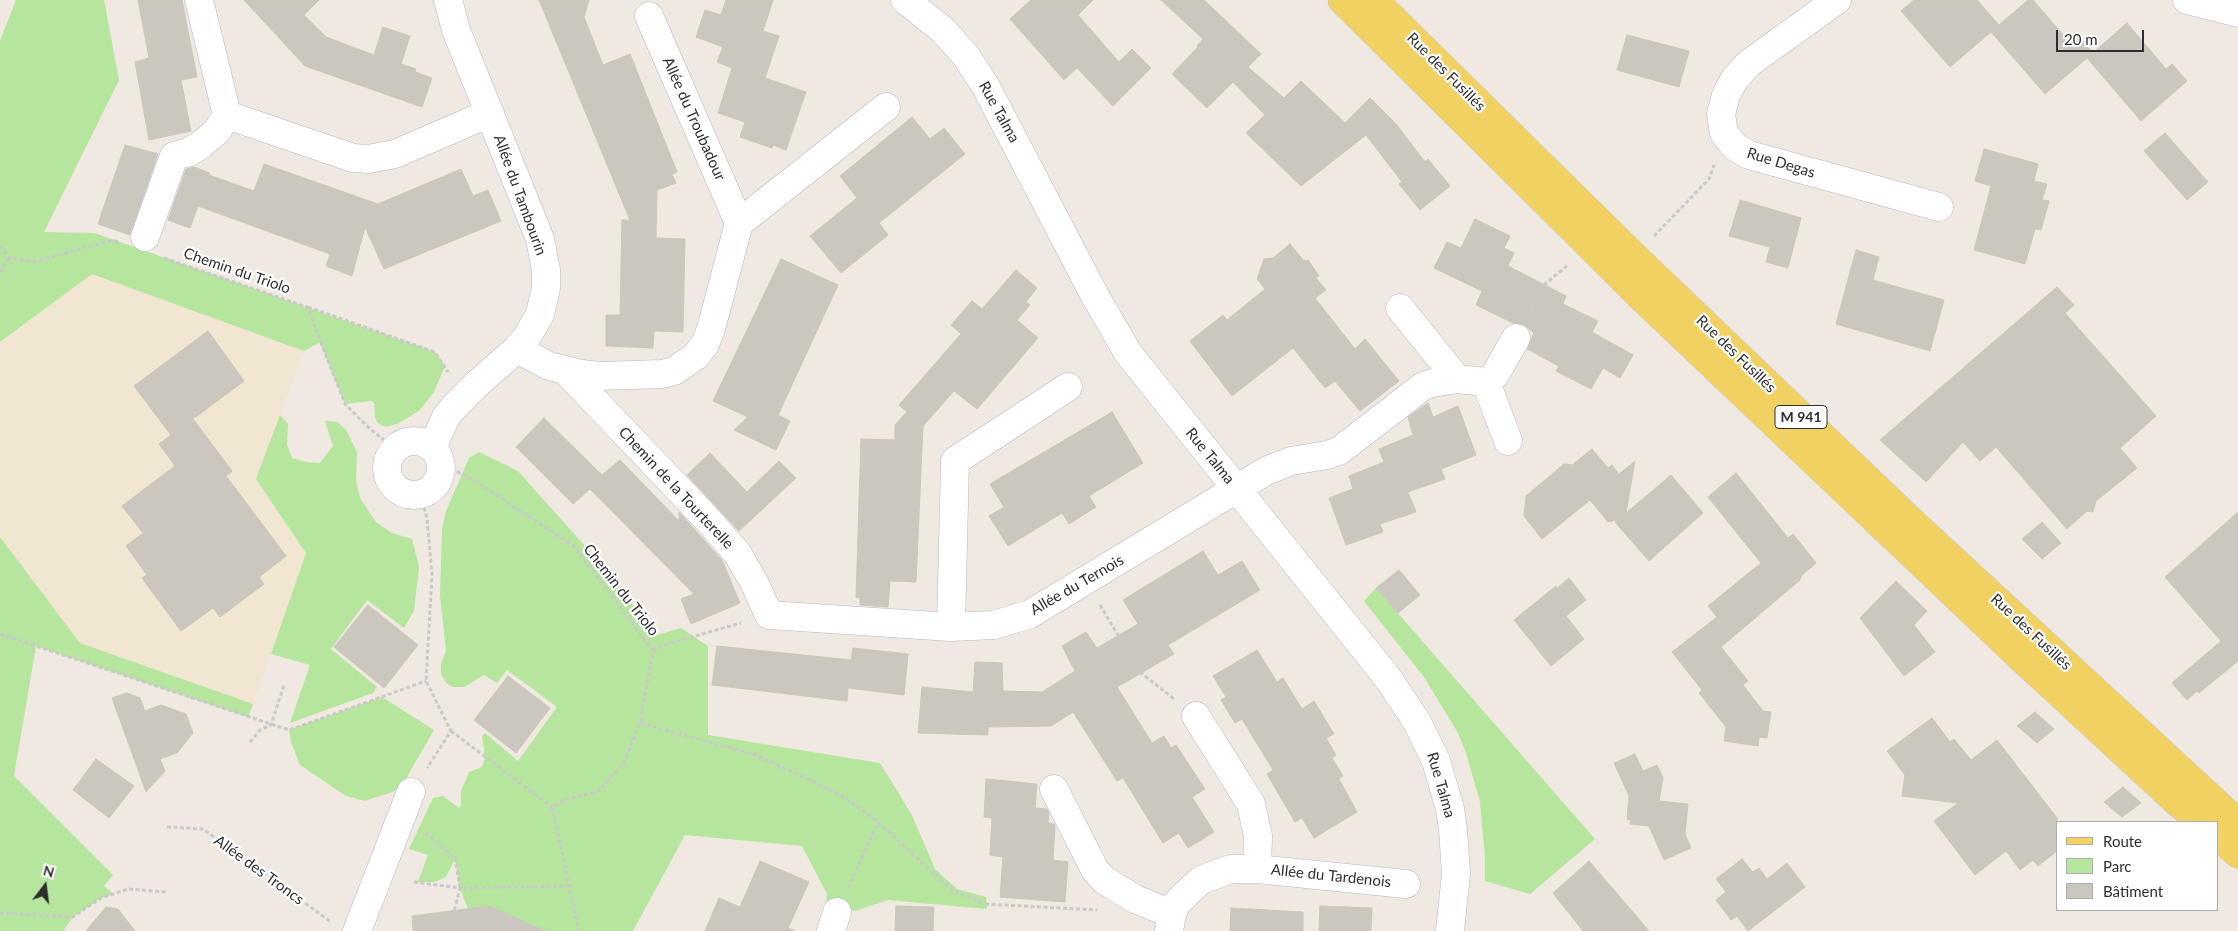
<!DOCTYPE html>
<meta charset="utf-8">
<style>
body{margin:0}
#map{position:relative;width:2238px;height:931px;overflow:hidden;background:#efe9e1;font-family:Lato,sans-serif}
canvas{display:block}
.legend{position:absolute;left:2056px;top:821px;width:162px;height:90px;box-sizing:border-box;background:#fff;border:1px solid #ababab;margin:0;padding:6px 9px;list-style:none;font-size:15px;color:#2e2e2e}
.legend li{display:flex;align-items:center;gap:10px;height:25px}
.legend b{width:25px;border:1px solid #ababab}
.north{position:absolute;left:20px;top:861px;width:50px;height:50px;-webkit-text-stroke:4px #fff;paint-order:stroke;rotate:15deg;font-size:14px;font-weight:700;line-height:20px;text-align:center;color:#2e2e2e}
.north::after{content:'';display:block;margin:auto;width:18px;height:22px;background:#2e2e2e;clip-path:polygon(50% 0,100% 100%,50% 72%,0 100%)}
.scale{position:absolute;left:2056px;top:30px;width:88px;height:22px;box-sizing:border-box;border:2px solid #2e2e2e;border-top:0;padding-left:6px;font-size:15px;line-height:18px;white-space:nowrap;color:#2e2e2e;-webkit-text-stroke:4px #fff;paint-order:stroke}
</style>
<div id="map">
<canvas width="2238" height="931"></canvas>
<ul class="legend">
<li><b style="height:6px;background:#f2d163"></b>Route</li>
<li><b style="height:14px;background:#b6e59e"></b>Parc</li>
<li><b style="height:14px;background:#cbc7bf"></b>Bâtiment</li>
</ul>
<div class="north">N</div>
<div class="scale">20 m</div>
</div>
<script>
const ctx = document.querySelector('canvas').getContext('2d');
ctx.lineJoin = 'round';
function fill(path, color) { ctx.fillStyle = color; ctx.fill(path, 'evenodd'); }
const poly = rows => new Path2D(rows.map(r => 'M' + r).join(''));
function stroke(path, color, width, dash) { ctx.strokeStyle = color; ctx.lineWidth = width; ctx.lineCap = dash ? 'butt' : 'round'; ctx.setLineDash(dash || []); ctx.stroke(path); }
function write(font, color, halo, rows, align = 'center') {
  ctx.font = font + ' Lato,sans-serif'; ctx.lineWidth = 4.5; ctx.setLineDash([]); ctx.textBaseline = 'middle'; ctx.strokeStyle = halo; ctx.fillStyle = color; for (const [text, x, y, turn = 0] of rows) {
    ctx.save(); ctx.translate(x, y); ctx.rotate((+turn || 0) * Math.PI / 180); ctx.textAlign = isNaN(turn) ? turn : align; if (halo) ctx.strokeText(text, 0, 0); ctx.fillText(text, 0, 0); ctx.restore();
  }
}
fill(poly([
 [92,274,304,351,256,479,306,553,253,704,80,643,0,537,0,342]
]), '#f0e6d1');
fill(poly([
 [16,0,104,0,119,80,44,232,94,233,435,352,445,366,434,392,420,410,399,423,386,427,381,425,377,422,375,417,374,402,371,401,345,404,320,342,304,351,92,274,0,342,0,41],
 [280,415,288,424,287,445,292,458,307,462,320,463,333,446,325,421,337,422,346,430,357,452,356,481,360,498,376,522,392,533,412,539,419,567,414,611,404,628,367,600,331,649,377,687,373,693,290,723,310,665,271,654,306,553,256,479],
 [479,452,518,471,617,582,654,636,681,628,708,646,708,735,880,763,912,815,935,869,957,889,986,897,987,909,888,900,855,911,826,905,827,894,802,846,685,835,633,931,545,931,489,906,468,909,460,888,455,859,446,877,435,882,418,882,428,855,409,849,433,798,443,796,459,808,461,806,461,791,469,772,482,767,485,757,482,736,485,733,518,761,557,707,507,670,497,683,484,675,464,687,453,687,446,683,441,674,441,663,446,651,440,595,442,529,446,511,469,458],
 [0,537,80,643,253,704,248,717,36,646,14,776,113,875,104,886,114,894,101,898,73,917,63,931,0,931],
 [1376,588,1595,839,1530,894,1485,881,1485,858,1480,802,1466,753,1458,733,1424,677,1364,601],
 [382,697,434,730,404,782,395,791,365,801,346,796,300,765,291,742,289,730]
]), '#b6e59e');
const building = poly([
 [138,0,182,0,197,77,181,80,191,131,149,140,135,62,149,58,138,0],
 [244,0,319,0,304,15,326,37,374,55,383,27,410,36,401,64,416,69,415,72,432,78,422,107,305,66,244,0],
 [539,0,589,0,584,17,603,65,630,54,677,172,672,174,676,183,657,190,656,238,685,239,683,332,654,331,653,348,606,346,606,315,620,315,622,220,630,220,539,0],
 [726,0,773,0,763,31,779,36,765,78,806,92,786,150,773,145,772,148,740,137,745,122,718,113,732,68,717,62,723,47,696,37,705,10,721,15,726,0],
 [1031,0,1093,0,1078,15,1119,62,1132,49,1151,68,1113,106,1077,68,1064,80,1010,19,1031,0],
 [1161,0,1204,0,1261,54,1248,67,1284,98,1301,81,1345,123,1370,98,1396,124,1425,162,1428,159,1450,186,1420,210,1399,184,1402,182,1366,135,1301,186,1246,133,1265,115,1233,82,1207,108,1172,74,1198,47,1197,46,1203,39,1161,0],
 [1914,0,1977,0,1999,25,2028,0,2033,0,2070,43,2078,36,2093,53,2045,94,1991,32,1950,67,1901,11,1914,0],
 [2127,23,2166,69,2172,64,2187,81,2141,121,2087,58,2127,23],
 [1627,35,1689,51,1679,87,1617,70,1627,35],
 [912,117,930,139,944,128,965,154,879,223,888,235,841,273,810,236,857,198,840,176,912,117],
 [2165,133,2208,182,2187,200,2144,151,2165,133],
 [125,145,158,154,130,235,98,224,125,145],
 [1984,149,2038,164,2034,181,2047,184,2042,200,2049,201,2041,230,2035,229,2025,264,1974,250,1991,186,1975,181,1984,149],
 [264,164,378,204,461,169,473,196,488,190,501,221,384,269,365,227,352,276,326,266,330,254,198,206,190,228,168,220,186,169,194,167,210,173,209,175,254,191,264,164],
 [1740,200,1801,218,1788,268,1766,262,1770,247,1729,236,1740,200],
 [1475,219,1510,236,1504,248,1514,253,1508,266,1566,296,1563,304,1598,321,1592,332,1633,355,1620,378,1603,368,1591,389,1556,371,1559,366,1527,349,1534,333,1524,325,1513,323,1476,305,1482,291,1434,268,1447,242,1461,248,1475,219],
 [1290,244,1304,261,1308,260,1319,276,1316,278,1326,290,1315,298,1355,349,1365,339,1399,381,1360,411,1335,381,1325,388,1293,348,1232,396,1190,341,1223,315,1227,320,1265,289,1257,279,1264,259,1273,258,1290,244],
 [1856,250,1879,257,1873,280,1944,300,1930,351,1836,324,1856,250],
 [781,259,838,285,778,415,790,421,776,450,734,430,748,417,713,401,781,259],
 [1016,270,1037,288,1026,302,1030,305,1017,320,1038,338,977,409,954,391,923,426,916,582,890,581,888,607,860,605,860,598,856,597,861,439,895,440,895,425,907,412,899,405,961,334,951,325,972,301,982,309,1016,270],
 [2057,287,2074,305,2065,313,2156,416,2120,448,2137,468,2096,501,2093,512,2087,511,2067,529,1996,447,1980,461,1963,442,1926,482,1880,440,2057,287],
 [208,331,244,381,193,419,232,471,226,476,286,556,259,577,264,584,220,617,213,608,181,631,142,578,147,575,126,546,143,533,122,506,175,466,159,444,171,435,134,386,208,331],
 [1428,403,1433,417,1458,406,1476,455,1441,469,1445,479,1408,492,1416,512,1380,524,1383,532,1346,545,1329,498,1353,489,1349,476,1384,462,1379,449,1413,435,1408,417,1428,403],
 [1112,412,1143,463,1089,496,1096,507,1069,524,1062,513,1008,546,989,516,1004,507,990,484,1112,412],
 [544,418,602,475,620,460,679,521,679,512,722,560,740,603,691,624,681,599,694,594,590,489,573,504,516,447,544,418],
 [1592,449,1608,468,1612,465,1619,474,1635,461,1626,513,1671,475,1703,513,1649,561,1615,522,1620,519,1608,522,1590,500,1542,539,1524,516,1526,496,1564,464,1572,465,1592,449],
 [710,453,747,492,779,461,796,478,739,531,687,475,710,453],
 [1736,473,1788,538,1793,534,1816,563,1802,575,1800,580,1721,647,1748,681,1743,685,1763,711,1771,712,1767,738,1759,737,1758,746,1724,741,1726,727,1699,693,1702,690,1672,652,1717,617,1708,606,1761,563,1708,497,1736,473],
 [2238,512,2238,661,2199,693,2197,691,2187,700,2172,683,2221,641,2165,577,2238,512],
 [2042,522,2061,543,2042,559,2022,539,2042,522],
 [1203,551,1218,575,1242,561,1260,590,1168,645,1174,654,1117,687,1152,743,1164,736,1171,748,1176,745,1205,789,1192,797,1214,832,1188,848,1179,833,1163,843,1123,778,1117,781,1073,712,1051,726,988,727,988,735,918,733,922,687,973,692,975,662,1002,663,1003,691,1042,692,1075,671,1062,646,1086,632,1097,648,1138,624,1123,600,1203,551],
 [1399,570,1420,595,1398,613,1376,588,1399,570],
 [1569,578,1586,600,1566,616,1584,639,1551,666,1514,620,1556,586,1557,588,1569,578],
 [1896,581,1927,611,1914,625,1935,652,1904,676,1860,618,1896,581],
 [368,605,418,645,384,688,334,647,368,605],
 [717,646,851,660,853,648,908,654,904,695,848,688,847,701,712,685,717,646],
 [1257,650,1277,682,1283,678,1302,709,1314,701,1334,734,1326,738,1336,755,1332,758,1343,776,1339,779,1357,812,1314,838,1302,818,1295,822,1267,774,1273,770,1242,719,1235,723,1221,700,1226,697,1213,676,1257,650],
 [508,676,550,708,516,753,474,720,508,676],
 [127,693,140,698,145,711,161,705,186,714,193,733,177,753,160,759,165,771,146,792,112,698,127,693],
 [2035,712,2054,729,2037,743,2017,726,2035,712],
 [1932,718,1950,742,1954,739,1971,760,1997,740,2057,818,2057,851,2038,866,2033,860,2020,870,2006,851,1975,875,1934,821,1958,803,1902,796,1905,775,1887,751,1932,718],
 [1635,754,1643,771,1657,765,1663,778,1659,801,1688,804,1685,834,1691,848,1664,860,1649,826,1630,824,1631,820,1627,819,1629,796,1614,763,1635,754],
 [96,759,134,786,109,818,73,790,96,759],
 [986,779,1037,784,1035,808,1047,809,1049,813,1048,823,1054,824,1055,826,1053,860,1068,862,1065,902,1000,897,1003,857,990,855,992,818,984,817,986,779],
 [2123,787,2141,803,2122,817,2104,802,2123,787],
 [1742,859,1753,872,1759,868,1767,879,1787,863,1805,887,1748,931,1737,916,1731,920,1716,900,1726,892,1716,879,1742,859],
 [760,861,809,882,788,928,795,931,705,931,719,898,740,907,760,861],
 [1589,861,1632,911,1649,931,1583,931,1553,893,1589,861],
 [489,906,545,931,413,931,412,916,489,906],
 [896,906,934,907,933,931,895,931,896,906],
 [1320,906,1372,908,1371,931,1319,931,1320,906],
 [106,907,118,909,135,931,86,931,106,907],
 [1231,908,1303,912,1303,931,1230,931,1231,908]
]);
fill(building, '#cbc7bf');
stroke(building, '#cbc5ba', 1);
const minor = poly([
 [199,0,227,115,353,158,368,159,395,154,490,113],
 [905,0,943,30,966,56,985,85,1095,296,1128,353,1387,677,1417,722,1436,761,1450,809,1453,829,1456,874,1450,931],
 [1837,0,1748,64,1734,80,1726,95,1721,114,1724,133,1735,147,1749,155,1939,207],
 [2187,0,2238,13],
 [739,223,886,107],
 [145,237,174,156,189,152,202,144,217,131,227,115],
 [1400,308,1457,379],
 [517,349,549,366,582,374,599,376,662,374,674,371,696,356,705,344,711,329,739,223,649,16],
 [566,371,710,522,737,553,754,582,769,615,951,627],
 [1486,382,1508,441],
 [1068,387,955,461,951,627,994,625,1030,614,1266,471,1291,461,1327,455,1339,451,1422,387,1432,383,1457,379,1486,382,1495,375,1516,338],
 '387 468a27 27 0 1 1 54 0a27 27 0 1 1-54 0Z',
 [432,448,446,417,453,408,478,383,517,349,527,337,540,314,546,288,546,270,540,239,456,30,448,0],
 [1196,716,1251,804,1258,836,1257,869],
 [1054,789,1095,870,1104,880,1135,899,1172,914],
 [357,931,411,792],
 [831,931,837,912],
 [1169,931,1172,914,1177,903,1188,892,1201,880,1231,869,1257,869,1406,884]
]);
const major = poly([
 [1342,0,1641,297,2020,657,2177,802,2201,822],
 [1374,0,1636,258,1794,409,1907,517,2238,823],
 [2217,835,2238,854]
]);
stroke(minor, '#b4b7c1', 29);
stroke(major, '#c9c9c9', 29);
stroke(poly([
 [1654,236,1709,179,1714,165],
 [0,246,9,258,33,262,113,240,118,242],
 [164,258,307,307,345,404,368,427,395,449],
 [0,273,9,258],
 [308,307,435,352,448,372],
 [1529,314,1545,284,1568,265],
 [451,469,469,477,575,547,653,651,640,723,625,761,599,791,562,801,552,807,579,931],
 [420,495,427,518,432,575,426,681,451,731,427,768],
 [1100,605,1140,672,1174,699],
 [0,634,289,730,426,681],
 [653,651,667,644,741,623],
 [640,723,756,755,841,795,878,822,952,890,985,904,1097,910],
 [451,731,552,807],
 [250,742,260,730,271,725,284,685],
 [167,827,203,829,331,922],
 [425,833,455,858,460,888,568,886],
 [414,882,460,888,454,911],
 [848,888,878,822],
 [0,913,73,917,101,898,128,889,166,892]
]), '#c9c9c9', 3, [4, 2.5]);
stroke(minor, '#fff', 28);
stroke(major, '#f2d163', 28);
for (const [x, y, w] of [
 [1801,417,52]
]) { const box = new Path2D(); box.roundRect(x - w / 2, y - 11.5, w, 23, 4); ctx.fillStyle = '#fff'; ctx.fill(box); stroke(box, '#2e2e2e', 1); }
write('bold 14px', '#2e2e2e', null, [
 ["M 941",1801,417]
]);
write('15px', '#2e2e2e', '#fff', [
 ["Rue des Fusillés",1446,72,45],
 ["Rue Talma",999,112,61],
 ["Allée du Troubadour",694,119,66],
 ["Rue Degas",1781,163,17],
 ["Allée du Tambourin",520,195,70],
 ["Chemin du Triolo",237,271,19],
 ["Rue des Fusillés",1736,354,44],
 ["Rue Talma",1210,456,51],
 ["Chemin de la Tourterelle",676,488,47],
 ["Allée du Ternois",1077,585,-30],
 ["Chemin du Triolo",621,590,52],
 ["Rue des Fusillés",2031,632,43],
 ["Rue Talma",1441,785,74],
 ["Allée des Troncs",259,870,36],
 ["Allée du Tardenois",1331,876,6]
]);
</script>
